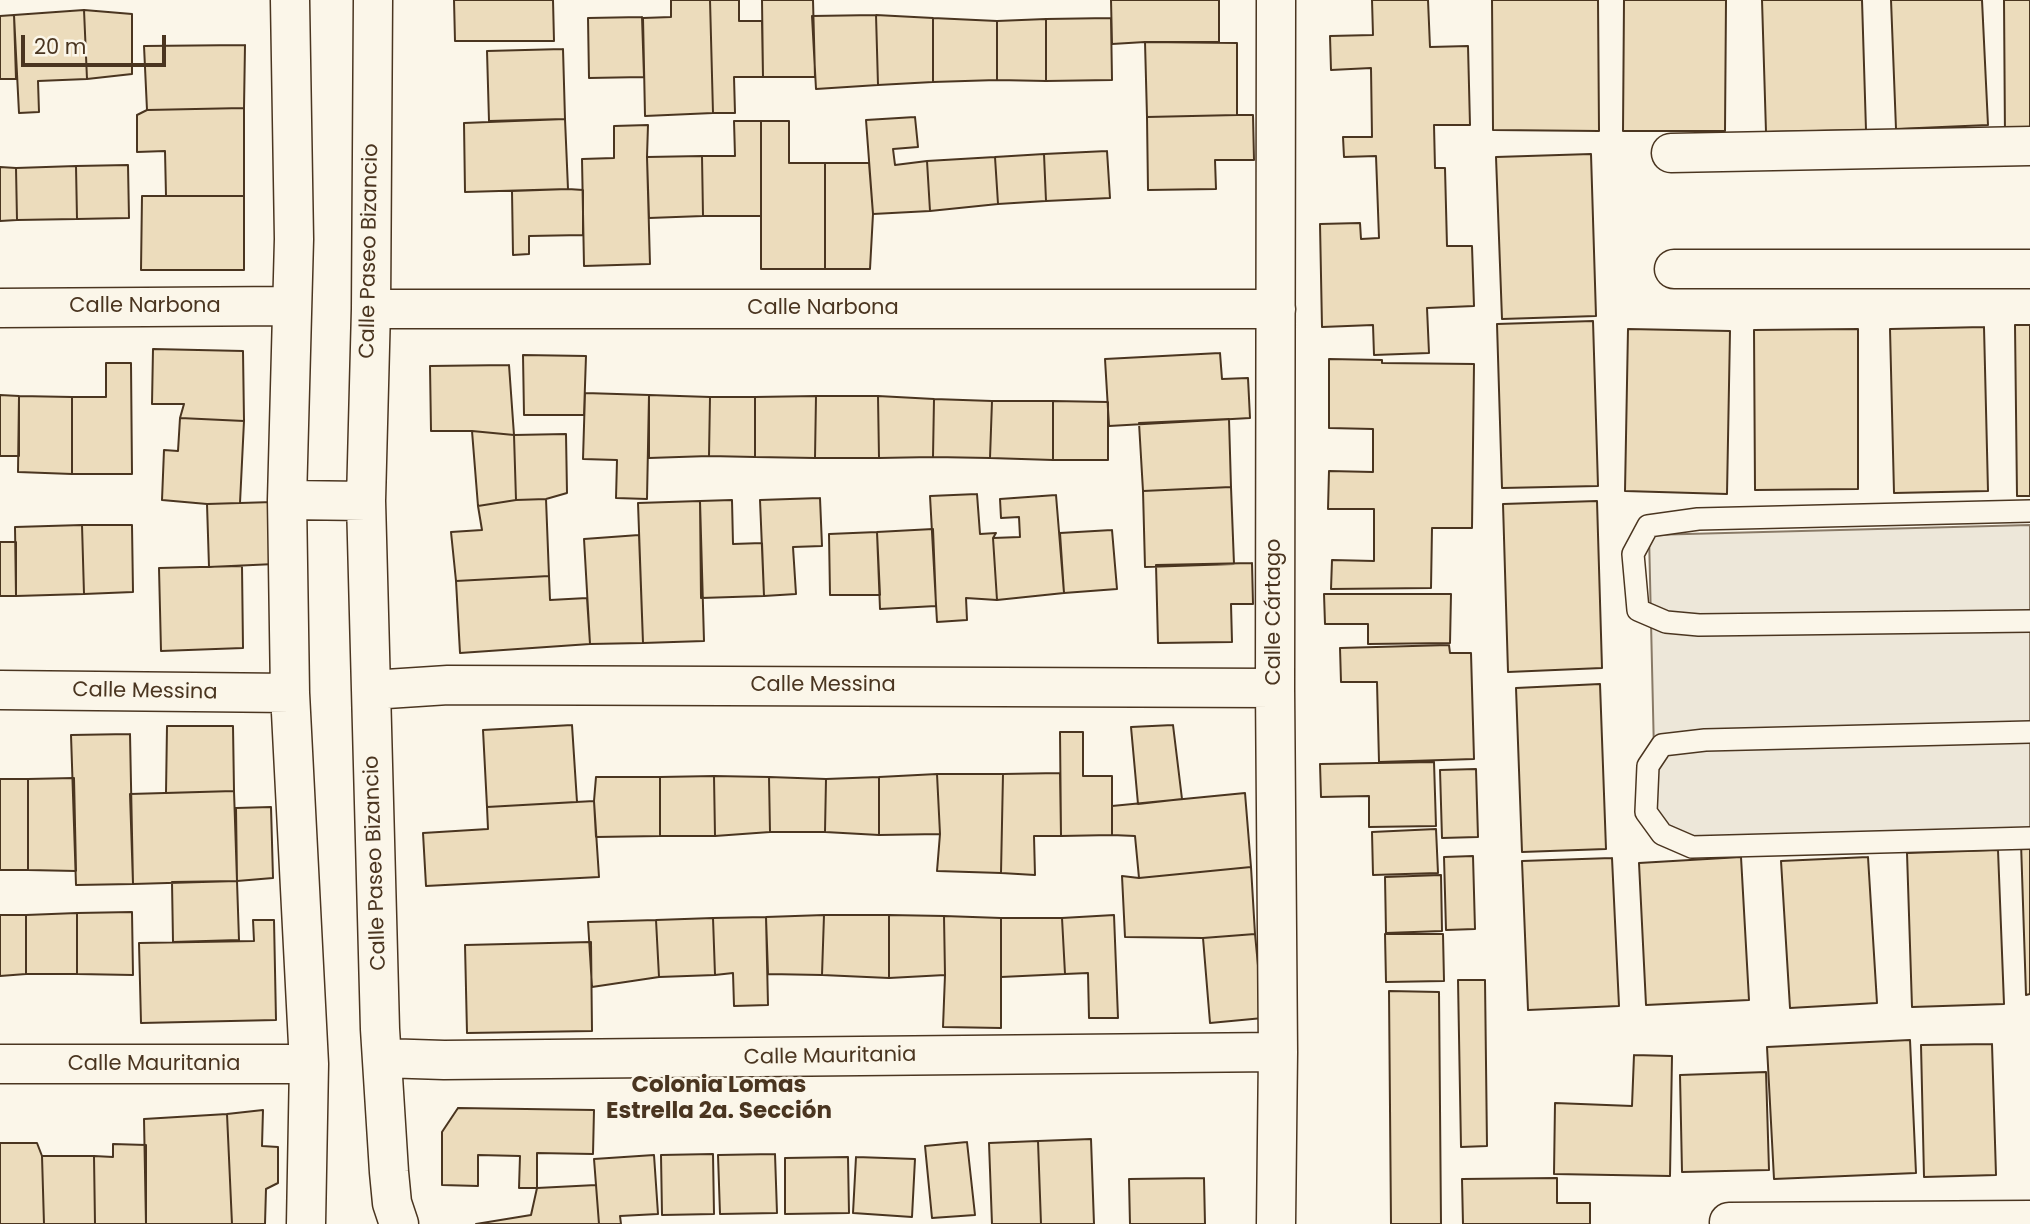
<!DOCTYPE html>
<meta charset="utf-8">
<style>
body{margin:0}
#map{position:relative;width:2030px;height:1224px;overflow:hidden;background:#fbf6e9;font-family:Poppins,sans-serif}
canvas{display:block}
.scale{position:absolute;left:21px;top:35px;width:145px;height:32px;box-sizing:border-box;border:4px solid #4a3520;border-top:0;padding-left:9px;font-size:21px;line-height:24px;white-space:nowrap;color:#4a3520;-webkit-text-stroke:5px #fbf6e9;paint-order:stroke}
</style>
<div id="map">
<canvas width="2030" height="1224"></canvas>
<div class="scale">20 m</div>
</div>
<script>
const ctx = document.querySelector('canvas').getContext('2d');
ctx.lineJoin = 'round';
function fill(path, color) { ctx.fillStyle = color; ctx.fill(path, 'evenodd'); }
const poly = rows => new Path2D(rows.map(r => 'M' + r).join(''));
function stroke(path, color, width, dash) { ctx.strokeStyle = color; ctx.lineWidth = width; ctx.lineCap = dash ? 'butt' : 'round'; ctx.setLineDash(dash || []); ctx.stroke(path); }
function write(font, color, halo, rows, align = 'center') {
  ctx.font = font + ' Poppins,sans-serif'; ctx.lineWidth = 5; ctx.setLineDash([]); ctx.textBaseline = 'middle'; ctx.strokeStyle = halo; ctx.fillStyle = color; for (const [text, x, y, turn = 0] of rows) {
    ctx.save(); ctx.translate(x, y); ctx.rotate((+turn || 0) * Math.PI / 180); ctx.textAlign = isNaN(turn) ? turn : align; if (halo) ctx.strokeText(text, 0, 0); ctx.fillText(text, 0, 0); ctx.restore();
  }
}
const parking = poly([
 [2030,525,2030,836,1656,840,1649,535,2030,525]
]);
fill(parking, '#ede7d9');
stroke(parking, '#887966', 2);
const building = poly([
 [454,0,553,0,554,41,455,41,454,0],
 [671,0,710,0,713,113,645,116,643,18,671,17,671,0],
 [710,0,739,0,739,21,762,21,763,77,734,77,735,113,713,113,710,0],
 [762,0,813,0,815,77,763,77,762,0],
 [1111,0,1219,0,1219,42,1145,42,1112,44,1111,0],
 [1372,0,1428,0,1430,47,1468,46,1470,125,1434,125,1435,168,1445,168,1447,246,1472,246,1474,306,1427,308,1429,353,1374,355,1373,325,1322,327,1320,224,1360,223,1361,239,1379,238,1376,156,1344,157,1343,137,1372,137,1371,68,1331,70,1330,36,1373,35,1372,0],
 [1492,0,1598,0,1599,131,1493,130,1492,0],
 [1624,0,1726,0,1725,131,1623,131,1624,0],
 [1762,0,1862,0,1866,130,1766,132,1762,0],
 [1891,0,1982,0,1988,125,1896,129,1891,0],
 [2004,0,2030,0,2030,139,2005,139,2004,0],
 [84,10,132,14,132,74,87,79,84,10],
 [84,10,87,79,38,81,39,112,19,113,14,15,84,10],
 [14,15,16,79,0,79,0,16,14,15],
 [876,15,878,85,816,89,812,16,876,15],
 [876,15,933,18,933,82,878,85,876,15],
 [642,17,644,77,589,78,588,18,642,17],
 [933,18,997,21,997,80,933,82,933,18],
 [1111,18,1112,80,1046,81,1046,19,1111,18],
 [1046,19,1046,81,997,80,997,21,1046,19],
 [1145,42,1237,43,1237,115,1147,117,1145,42],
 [245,45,244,108,147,110,144,46,245,45],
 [563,49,565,119,489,121,487,51,563,49],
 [244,108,244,196,166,196,165,151,137,152,137,115,147,110,244,108],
 [1237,115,1253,115,1254,160,1215,160,1216,189,1148,190,1147,117,1237,115],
 [915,117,918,147,893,149,895,165,927,161,930,211,873,214,866,120,915,117],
 [565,119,568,189,465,192,464,123,565,119],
 [734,121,761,121,761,216,703,216,702,156,735,156,734,121],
 [761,121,789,121,789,163,825,163,825,269,761,269,761,121],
 [648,125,647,157,650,264,584,266,582,159,614,158,614,126,648,125],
 [1107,151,1110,198,1046,201,1044,154,1107,151],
 [1044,154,1046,201,998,204,995,157,1044,154],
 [1591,154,1596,316,1502,319,1496,157,1591,154],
 [702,156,703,216,649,218,647,157,702,156],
 [995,157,998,204,930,211,927,161,995,157],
 [825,163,869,163,873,214,870,269,825,269,825,163],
 [128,165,129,218,77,219,76,166,128,165],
 [76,166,77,219,17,220,16,168,76,166],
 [0,167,16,168,17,220,0,221,0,167],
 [568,189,583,190,583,235,529,236,529,254,513,255,512,191,568,189],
 [142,196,244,196,244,270,141,270,142,196],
 [1593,321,1598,486,1502,488,1497,324,1593,321],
 [2015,325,2030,325,2030,496,2017,496,2015,325],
 [1984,327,1988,491,1894,493,1890,329,1984,327],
 [1628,329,1730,331,1727,494,1625,491,1628,329],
 [1858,329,1858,489,1755,490,1754,330,1858,329],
 [153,349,243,351,244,421,180,418,184,404,152,404,153,349],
 [1220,353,1222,379,1248,378,1250,418,1109,426,1105,359,1220,353],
 [523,355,586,356,584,415,524,415,523,355],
 [1329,359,1382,360,1382,363,1474,364,1472,528,1432,528,1431,588,1331,589,1332,560,1374,561,1374,509,1328,509,1329,471,1373,472,1373,429,1329,428,1329,359],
 [106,363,131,363,132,474,72,474,72,397,106,397,106,363],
 [509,365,514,435,472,431,431,431,430,366,509,365],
 [585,393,649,395,647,499,616,498,617,460,583,459,585,393],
 [0,395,19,396,19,456,0,456,0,395],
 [649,395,710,397,709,456,649,458,649,395],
 [19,396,72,397,72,474,18,472,19,396],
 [816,396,815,458,755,457,755,397,816,396],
 [816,396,878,396,879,458,815,458,816,396],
 [878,396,934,399,933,457,879,458,878,396],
 [710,397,755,397,755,457,709,456,710,397],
 [934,399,992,401,990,458,933,457,934,399],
 [992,401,1053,401,1053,460,990,458,992,401],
 [1053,401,1108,402,1108,460,1053,460,1053,401],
 [180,418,244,421,240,503,207,504,162,500,164,450,178,451,180,418],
 [1229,419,1231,487,1143,491,1139,423,1229,419],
 [472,431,514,435,516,500,478,506,472,431],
 [566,434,567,493,546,499,516,500,514,435,566,434],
 [1231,487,1234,564,1145,567,1143,491,1231,487],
 [977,494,980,534,996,533,993,538,997,600,966,598,967,620,937,622,930,496,977,494],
 [1056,495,1064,593,997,600,993,538,1020,537,1019,517,1001,518,1000,499,1056,495],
 [820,498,822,546,793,547,796,594,764,596,760,500,820,498],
 [546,499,549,576,456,581,451,532,482,530,478,506,516,500,546,499],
 [732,500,733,544,762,543,764,596,701,598,700,501,732,500],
 [700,501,704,641,643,643,638,503,700,501],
 [1597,501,1602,668,1508,672,1503,504,1597,501],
 [273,502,275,564,209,567,207,504,273,502],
 [82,525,132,525,133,592,84,594,82,525],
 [82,525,84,594,16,596,15,527,82,525],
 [933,529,936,606,880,609,877,532,933,529],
 [1112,530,1117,589,1064,593,1060,533,1112,530],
 [877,532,880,595,830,595,829,534,877,532],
 [639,535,643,643,590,644,584,539,639,535],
 [0,542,16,542,16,596,0,596,0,542],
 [1252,563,1253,604,1231,604,1232,642,1158,643,1156,565,1252,563],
 [242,566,243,648,161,651,159,568,242,566],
 [549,576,550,600,587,598,590,644,460,653,456,581,549,576],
 [1324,594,1451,594,1450,643,1368,644,1368,624,1325,624,1324,594],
 [1449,645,1450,653,1471,653,1474,759,1379,762,1377,682,1341,682,1340,648,1449,645],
 [1600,684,1606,849,1522,852,1516,688,1600,684],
 [572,725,577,802,487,807,483,730,572,725],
 [1173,725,1182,799,1138,804,1131,727,1173,725],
 [167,726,233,726,234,791,166,793,167,726],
 [1060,732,1083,732,1083,776,1112,776,1112,835,1061,836,1060,732],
 [130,734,133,884,76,885,71,735,130,734],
 [1434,762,1436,826,1369,827,1369,796,1321,797,1320,764,1434,762],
 [1476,769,1478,837,1442,838,1440,770,1476,769],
 [1060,773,1061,836,1034,836,1035,875,1001,873,1003,774,1060,773],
 [937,774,1003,774,1001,873,937,871,940,834,937,774],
 [937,774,940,834,879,835,879,777,937,774],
 [714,776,769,777,770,832,715,836,714,776],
 [714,776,715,836,660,836,660,777,714,776],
 [596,777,660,777,660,836,596,837,594,801,596,777],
 [769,777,826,779,825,832,770,832,769,777],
 [879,777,879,835,825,832,826,779,879,777],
 [74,778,76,871,28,870,28,779,74,778],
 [0,779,28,779,28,870,0,870,0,779],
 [234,791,237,881,133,884,130,794,234,791],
 [1245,793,1251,867,1139,878,1135,836,1112,835,1112,806,1245,793],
 [594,801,599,877,426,886,423,833,488,829,487,807,594,801],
 [271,807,273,878,237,881,236,808,271,807],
 [1436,829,1438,873,1373,875,1372,832,1436,829],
 [2030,842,2030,994,2026,995,2021,843,2030,842],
 [1998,850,2004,1004,1912,1007,1907,853,1998,850],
 [1473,856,1475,929,1446,930,1444,857,1473,856],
 [1741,857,1749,1000,1646,1005,1639,863,1741,857],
 [1868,857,1877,1003,1790,1008,1781,861,1868,857],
 [1612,858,1619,1006,1528,1010,1522,861,1612,858],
 [1251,867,1255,934,1203,938,1125,937,1122,876,1139,878,1251,867],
 [1441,875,1442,931,1386,933,1385,877,1441,875],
 [237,881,239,940,173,942,172,882,237,881],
 [132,912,133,975,77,974,77,913,132,912],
 [77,913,77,974,26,974,26,915,77,913],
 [0,915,26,915,26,974,0,976,0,915],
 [824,915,889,915,889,978,822,975,824,915],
 [824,915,822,975,768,974,766,917,824,915],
 [889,915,944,916,945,975,889,978,889,915],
 [1114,915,1118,1018,1089,1018,1088,973,1065,974,1062,918,1114,915],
 [944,916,1001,918,1001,1028,943,1027,945,975,944,916],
 [766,917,768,1005,734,1006,733,973,715,975,713,918,766,917],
 [713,918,715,975,659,977,656,920,713,918],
 [1001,918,1062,918,1065,974,1001,977,1001,918],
 [253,920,274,920,276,1020,141,1023,139,943,254,941,253,920],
 [656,920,659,977,592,987,588,922,656,920],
 [1255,934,1263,1018,1210,1023,1203,938,1255,934],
 [1385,934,1443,934,1444,981,1386,982,1385,934],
 [591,942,592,1031,467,1033,465,945,591,942],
 [1458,980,1485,980,1487,1146,1461,1147,1458,980],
 [1389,991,1439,992,1441,1224,1391,1224,1389,991],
 [1910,1040,1916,1173,1774,1179,1767,1047,1910,1040],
 [1992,1044,1996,1175,1924,1177,1921,1045,1992,1044],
 [1634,1055,1672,1056,1670,1176,1554,1174,1555,1103,1632,1106,1634,1055],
 [1766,1072,1769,1170,1682,1172,1680,1075,1766,1072],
 [458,1108,594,1110,593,1154,537,1153,537,1188,519,1188,520,1156,478,1155,478,1186,442,1185,442,1132,458,1108],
 [263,1110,262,1146,278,1147,278,1183,266,1189,265,1224,232,1224,227,1114,263,1110],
 [227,1114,232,1224,146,1224,144,1119,227,1114],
 [1091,1139,1094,1224,1041,1224,1038,1141,1091,1139],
 [1038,1141,1041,1224,992,1224,989,1143,1038,1141],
 [967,1142,975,1215,932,1218,925,1146,967,1142],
 [0,1143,37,1143,42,1156,44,1224,0,1224,0,1143],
 [113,1144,146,1145,146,1224,95,1224,94,1156,113,1157,113,1144],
 [713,1154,714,1214,662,1215,661,1155,713,1154],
 [775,1154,777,1213,720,1214,718,1155,775,1154],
 [654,1155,658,1214,620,1216,621,1224,599,1224,594,1159,654,1155],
 [42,1156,94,1156,95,1224,44,1224,42,1156],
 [848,1157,849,1213,785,1214,785,1158,848,1157],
 [856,1157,915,1159,912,1217,853,1213,856,1157],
 [1204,1178,1205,1224,1130,1224,1129,1179,1204,1178],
 [1557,1178,1557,1203,1590,1203,1590,1224,1463,1224,1462,1179,1557,1178],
 [596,1185,599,1224,476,1224,531,1215,537,1188,596,1185]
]);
fill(building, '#ecdcbc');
stroke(building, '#4a3520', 2);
const service = poly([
 [2030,511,1698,519,1648,526,1633,554,1638,610,1666,622,1699,625,2030,621],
 [2030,732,1705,740,1662,745,1648,766,1646,812,1662,834,1692,847,2030,838]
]);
const minor = poly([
 [290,0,294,239,287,500,290,693,309,1064,306,1224],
 [373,0,371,309,366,501,380,1029,389,1172,392,1203,399,1224],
 [1276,0,1275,688,1278,1052,1276,1224],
 [1671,153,2030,146],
 [1674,269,2030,269],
 [0,308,290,306],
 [371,309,1276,309],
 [287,500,366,501],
 [0,690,290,693],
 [371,690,448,685,1275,688],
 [382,1058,444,1060,1278,1052],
 [0,1064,309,1064],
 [1729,1222,2030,1220]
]);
stroke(service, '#4a3520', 24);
stroke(minor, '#4a3520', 41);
stroke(service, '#fbf6e9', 21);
stroke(minor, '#fbf6e9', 38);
write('21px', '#4a3520', '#fbf6e9', [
 ["Calle Paseo Bizancio",370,251,-89],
 ["Calle Narbona",145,307],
 ["Calle Narbona",823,309],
 ["Calle Cártago",1275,612,-90],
 ["Calle Messina",823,686],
 ["Calle Messina",145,692,1],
 ["Calle Paseo Bizancio",376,863,-92],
 ["Calle Mauritania",830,1057,-1],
 ["Calle Mauritania",154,1065]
]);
write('bold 23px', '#4a3520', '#fbf6e9', [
 ["Colonia Lomas",719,1086],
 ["Estrella 2a. Sección",719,1112]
]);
</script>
